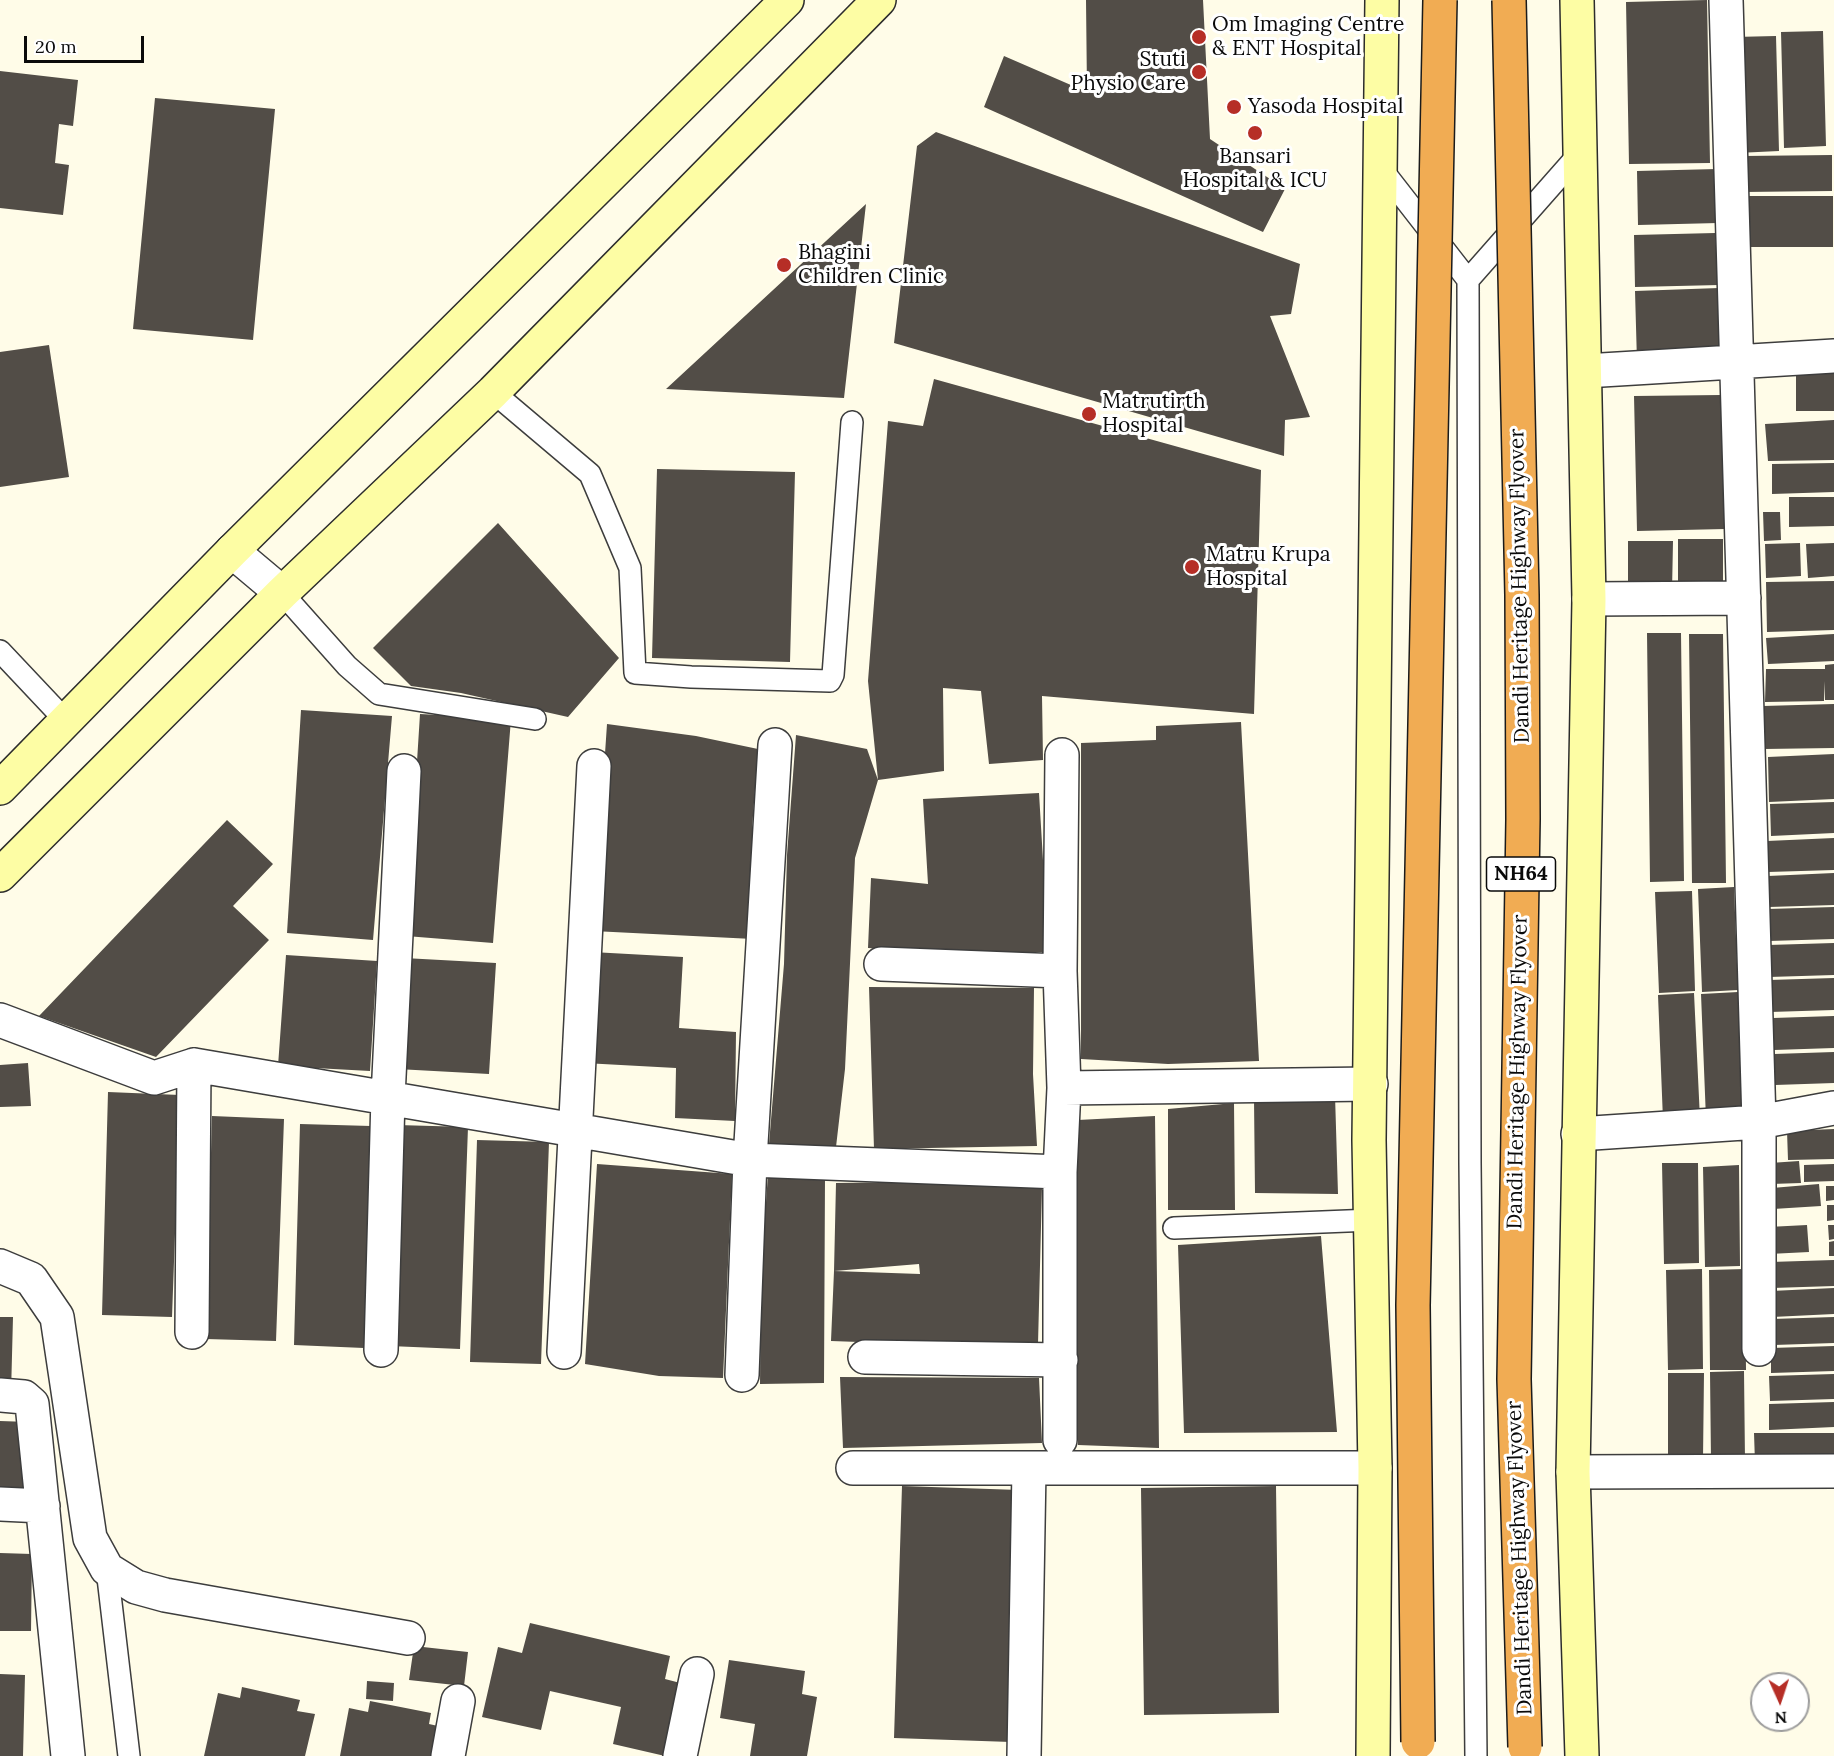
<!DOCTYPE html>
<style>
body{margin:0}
#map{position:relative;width:1834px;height:1756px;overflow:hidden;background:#fffce8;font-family:Lora,serif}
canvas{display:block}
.north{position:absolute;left:1750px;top:1672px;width:60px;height:60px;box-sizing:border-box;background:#fff;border:2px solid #9d9d9d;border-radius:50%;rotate:177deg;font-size:16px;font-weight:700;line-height:24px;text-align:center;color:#0a0a0a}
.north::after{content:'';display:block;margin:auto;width:21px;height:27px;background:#b62e26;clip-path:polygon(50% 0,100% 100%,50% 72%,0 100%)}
.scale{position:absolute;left:24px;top:36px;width:120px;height:27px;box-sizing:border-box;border:3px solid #0a0a0a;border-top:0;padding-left:8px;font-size:18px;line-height:21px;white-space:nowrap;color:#0a0a0a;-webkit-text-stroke:4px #fff;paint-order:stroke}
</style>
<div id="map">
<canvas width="1834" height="1756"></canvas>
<div class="north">N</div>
<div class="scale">20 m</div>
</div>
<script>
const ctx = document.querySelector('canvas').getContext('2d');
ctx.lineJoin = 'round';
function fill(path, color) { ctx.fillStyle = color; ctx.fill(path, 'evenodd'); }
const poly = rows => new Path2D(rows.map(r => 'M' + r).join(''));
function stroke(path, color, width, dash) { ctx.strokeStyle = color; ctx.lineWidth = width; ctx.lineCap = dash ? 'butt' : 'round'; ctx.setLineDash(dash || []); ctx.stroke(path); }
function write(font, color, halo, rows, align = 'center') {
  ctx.font = font + ' Lora,serif'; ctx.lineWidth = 6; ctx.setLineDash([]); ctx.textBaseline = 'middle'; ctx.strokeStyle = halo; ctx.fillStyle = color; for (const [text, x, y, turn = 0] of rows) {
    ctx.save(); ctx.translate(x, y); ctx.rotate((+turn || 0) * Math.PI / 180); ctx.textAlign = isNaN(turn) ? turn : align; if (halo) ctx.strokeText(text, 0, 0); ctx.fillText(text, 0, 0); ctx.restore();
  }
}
fill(poly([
 [1086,0,1203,0,1210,139,1285,189,1263,232,984,107,1004,56,1087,92],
 [1707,0,1710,163,1629,164,1626,2],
 [1823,31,1826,146,1784,148,1781,32],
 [1776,36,1779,151,1737,153,1734,37],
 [0,71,78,80,73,126,59,124,55,163,69,165,63,215,0,208],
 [155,98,275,109,253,340,133,329],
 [936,132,1300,264,1291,314,1270,316,1310,417,1285,420,1284,456,894,343,917,146],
 [1832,155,1832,191,1744,192,1744,156],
 [1717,169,1718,223,1638,225,1637,171],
 [1744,196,1833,196,1833,247,1743,247],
 [866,204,844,398,666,389],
 [1715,233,1719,285,1635,287,1634,235],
 [1719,288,1721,360,1637,362,1635,291],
 [49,345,69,477,0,487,0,352],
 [1796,373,1834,374,1834,411,1796,411],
 [934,379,1261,470,1254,714,1042,696,1043,760,989,764,981,691,943,688,944,771,878,780,855,858,845,1069,836,1147,769,1144,784,964,787,855,796,735,867,749,878,780,868,681,888,421,923,426],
 [1721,395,1725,529,1637,531,1634,396],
 [1834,420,1834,460,1768,461,1765,424],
 [1834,463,1834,492,1772,494,1772,464],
 [657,469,795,472,790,662,652,658],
 [1789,497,1834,497,1834,526,1789,527],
 [1763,512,1780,512,1781,540,1764,541],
 [498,523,619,658,568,717,461,693,411,686,373,648],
 [1678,539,1723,539,1723,590,1678,590],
 [1628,541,1673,541,1672,592,1628,592],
 [1800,543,1801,576,1766,578,1765,544],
 [1834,543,1834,576,1808,578,1806,544],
 [1834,581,1834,630,1767,632,1766,582],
 [1647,633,1681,633,1684,881,1650,882],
 [1689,634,1723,634,1726,883,1692,883],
 [1834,634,1834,661,1768,664,1766,638],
 [1834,664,1834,700,1825,700,1824,681,1824,701,1765,702,1766,669,1825,669,1825,665],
 [1834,704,1834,748,1764,749,1763,706],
 [301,710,392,716,373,940,287,933],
 [420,714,511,719,493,943,406,936],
 [1241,722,1259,1061,1168,1064,1081,1059,1081,743,1156,740,1156,726],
 [607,724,696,736,758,749,752,829,753,939,593,931],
 [1834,754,1834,799,1769,802,1768,757],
 [1039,793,1044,877,1043,952,938,952,868,948,871,878,928,884,923,799],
 [1834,802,1834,833,1771,836,1770,804],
 [227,820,273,864,233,906,269,940,156,1057,39,1016],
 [1834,838,1834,870,1768,872,1767,841],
 [1834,873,1834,905,1769,907,1768,876],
 [1734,887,1738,990,1702,992,1698,889],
 [1692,891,1695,991,1659,993,1655,892],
 [1834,907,1834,939,1769,941,1768,909],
 [1834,943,1834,975,1769,977,1768,945],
 [592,952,683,957,679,1028,736,1032,735,1121,675,1118,676,1068,584,1063],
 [286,955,377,961,370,1071,278,1066],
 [404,958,496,963,489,1074,397,1069],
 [1834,978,1834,1010,1770,1012,1769,980],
 [869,987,1034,988,1033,1074,1037,1146,874,1149],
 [1738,992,1743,1117,1706,1119,1701,994],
 [1694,993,1700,1119,1663,1120,1658,995],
 [1834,1016,1834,1048,1774,1050,1773,1018],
 [1834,1052,1834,1083,1775,1085,1774,1054],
 [28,1063,31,1106,0,1107,0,1065],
 [108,1092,180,1095,172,1317,102,1315],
 [1335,1095,1338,1194,1255,1193,1254,1099],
 [1234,1103,1235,1210,1168,1210,1168,1109],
 [212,1116,284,1119,276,1341,206,1339],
 [1155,1116,1159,1448,1078,1445,1078,1120],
 [300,1124,371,1126,364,1348,294,1345],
 [397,1125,468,1127,460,1349,390,1346],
 [1834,1129,1834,1159,1788,1160,1787,1131],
 [477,1140,549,1142,541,1364,470,1362],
 [1799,1161,1801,1183,1771,1184,1770,1163],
 [1662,1163,1698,1163,1699,1263,1664,1264],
 [597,1164,732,1174,723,1378,659,1376,585,1364],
 [1834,1164,1834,1181,1804,1182,1804,1165],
 [1739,1165,1740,1266,1705,1267,1703,1167],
 [768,1174,825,1177,824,1383,760,1384,761,1274],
 [911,1182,1042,1187,1038,1344,915,1344,831,1341,834,1271,920,1274,919,1264,834,1271,836,1183],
 [1819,1184,1821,1206,1773,1209,1772,1188],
 [1826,1186,1834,1186,1834,1200,1826,1201],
 [1827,1205,1834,1205,1834,1220,1827,1221],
 [1807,1225,1809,1252,1769,1254,1768,1227],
 [1828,1225,1834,1225,1834,1239,1829,1240],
 [1321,1236,1337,1432,1184,1433,1178,1245],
 [1834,1241,1834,1256,1829,1256,1829,1242],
 [1834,1260,1834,1286,1772,1288,1770,1262],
 [1702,1269,1703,1369,1668,1370,1666,1270],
 [1745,1269,1746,1370,1710,1370,1709,1270],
 [1834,1288,1834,1314,1772,1317,1771,1291],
 [0,1317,13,1317,11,1394,0,1394],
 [1834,1317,1834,1343,1774,1345,1772,1319],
 [1834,1346,1834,1371,1771,1373,1771,1348],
 [1744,1371,1745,1461,1711,1461,1710,1372],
 [1668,1373,1704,1373,1703,1459,1668,1458],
 [1834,1374,1834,1399,1770,1401,1769,1376],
 [840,1377,1039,1378,1042,1443,843,1448],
 [1834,1402,1834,1427,1769,1430,1769,1404],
 [0,1421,29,1422,26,1501,0,1500],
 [1754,1433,1834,1433,1834,1463,1755,1463],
 [902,1486,1019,1490,1011,1742,894,1738],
 [1276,1486,1279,1713,1144,1715,1141,1488],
 [0,1553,32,1554,31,1631,0,1631],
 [530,1623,670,1656,665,1679,688,1685,665,1756,613,1744,621,1707,550,1691,541,1730,482,1717,498,1647,522,1653],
 [414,1646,468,1652,464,1686,409,1680],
 [729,1660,805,1671,802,1694,817,1697,807,1756,750,1756,755,1724,720,1718],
 [0,1674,25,1675,23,1756,0,1756],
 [367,1681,394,1683,393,1701,366,1699],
 [242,1687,300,1700,297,1711,315,1714,305,1756,204,1756,218,1693,240,1698],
 [370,1701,431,1713,429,1724,447,1728,442,1756,340,1756,349,1708,368,1712]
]), '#524d47');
const lane = poly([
 [1380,167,1468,280,1470,1163,1476,1756],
 [1468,280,1580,153],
 [493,392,590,474,630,568,635,673,691,677,830,681,833,675,852,422],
 [282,593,347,666,379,694,535,719],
 [0,651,66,721],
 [1174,1228,1372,1220],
 [107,1569,129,1756]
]);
const street = poly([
 [1726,0,1759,1122,1759,1349],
 [1585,371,1834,356],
 [232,551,282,593],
 [1589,599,1744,598],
 [881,964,1060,971],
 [0,1020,154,1078,194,1065,750,1160,1060,1172],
 [1064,1088,1371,1084],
 [1578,1134,1759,1122,1834,1108],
 [0,1266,31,1279,57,1317,90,1538,107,1569,136,1587,165,1595,408,1638],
 [192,1332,194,1065],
 [381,1350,388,1097,404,771],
 [564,1352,594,766],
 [865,1357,1061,1360],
 [742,1375,750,1160,775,745],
 [0,1395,24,1397,32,1404,68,1756],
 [1060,1440,1060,1172,1064,1088,1060,971,1062,755],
 [853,1468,1375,1468],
 [1573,1472,1834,1471],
 [0,1504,43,1506],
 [448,1756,458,1701],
 [680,1756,697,1674],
 [1024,1756,1029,1469]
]);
const secondary = poly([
 [1577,0,1589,599,1573,1472,1582,1756],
 [0,788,232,551,787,0],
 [0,875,282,593,493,392,879,0],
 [1373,1756,1375,1468,1369,1140,1382,0]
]);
stroke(lane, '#3d3d3d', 24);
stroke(street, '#3d3d3d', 36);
stroke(secondary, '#2c2c2c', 36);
stroke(lane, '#fff', 21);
stroke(street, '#fff', 33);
stroke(secondary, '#fdfda4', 33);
const highwayBridge = poly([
 [1509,0,1522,595,1523,819,1514,1379,1525,1747],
 [1418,1742,1413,1305,1440,0]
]);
stroke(highwayBridge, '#1b1b1b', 36, []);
stroke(highwayBridge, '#f1ac53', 33);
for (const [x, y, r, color] of [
 [1199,37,8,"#b62e26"],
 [1199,72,8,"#b62e26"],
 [1234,107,8,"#b62e26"],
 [1255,133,8,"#b62e26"],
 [784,265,8,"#b62e26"],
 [1089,414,8,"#b62e26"],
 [1192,567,8,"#b62e26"]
]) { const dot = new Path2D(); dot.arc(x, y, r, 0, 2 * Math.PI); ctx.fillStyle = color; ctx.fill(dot); stroke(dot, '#fff', 2); }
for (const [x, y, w] of [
 [1521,874,69]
]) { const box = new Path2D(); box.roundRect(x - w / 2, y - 17, w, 34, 4.5); ctx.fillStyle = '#fff'; ctx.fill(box); stroke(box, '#0a0a0a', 1.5); }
write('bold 20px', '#0a0a0a', null, [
 ["NH64",1521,874]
]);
write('21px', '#0a0a0a', '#fff', [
 ["Om Imaging Centre",1212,25],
 ["& ENT Hospital",1212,49],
 ["Stuti",1186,60,"right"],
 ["Physio Care",1186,84,"right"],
 ["Yasoda Hospital",1248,107],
 ["Bansari",1255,157,"center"],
 ["Hospital & ICU",1255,181,"center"],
 ["Bhagini",798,253],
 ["Children Clinic",798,277],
 ["Matrutirth",1102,402],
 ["Hospital",1102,426],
 ["Matru Krupa",1206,555],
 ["Hospital",1206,579]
], 'left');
write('21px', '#0a0a0a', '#fff', [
 ["Dandi Heritage Highway Flyover",1520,586,-91],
 ["Dandi Heritage Highway Flyover",1518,1072,-89],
 ["Dandi Heritage Highway Flyover",1520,1558,-92]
]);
</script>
